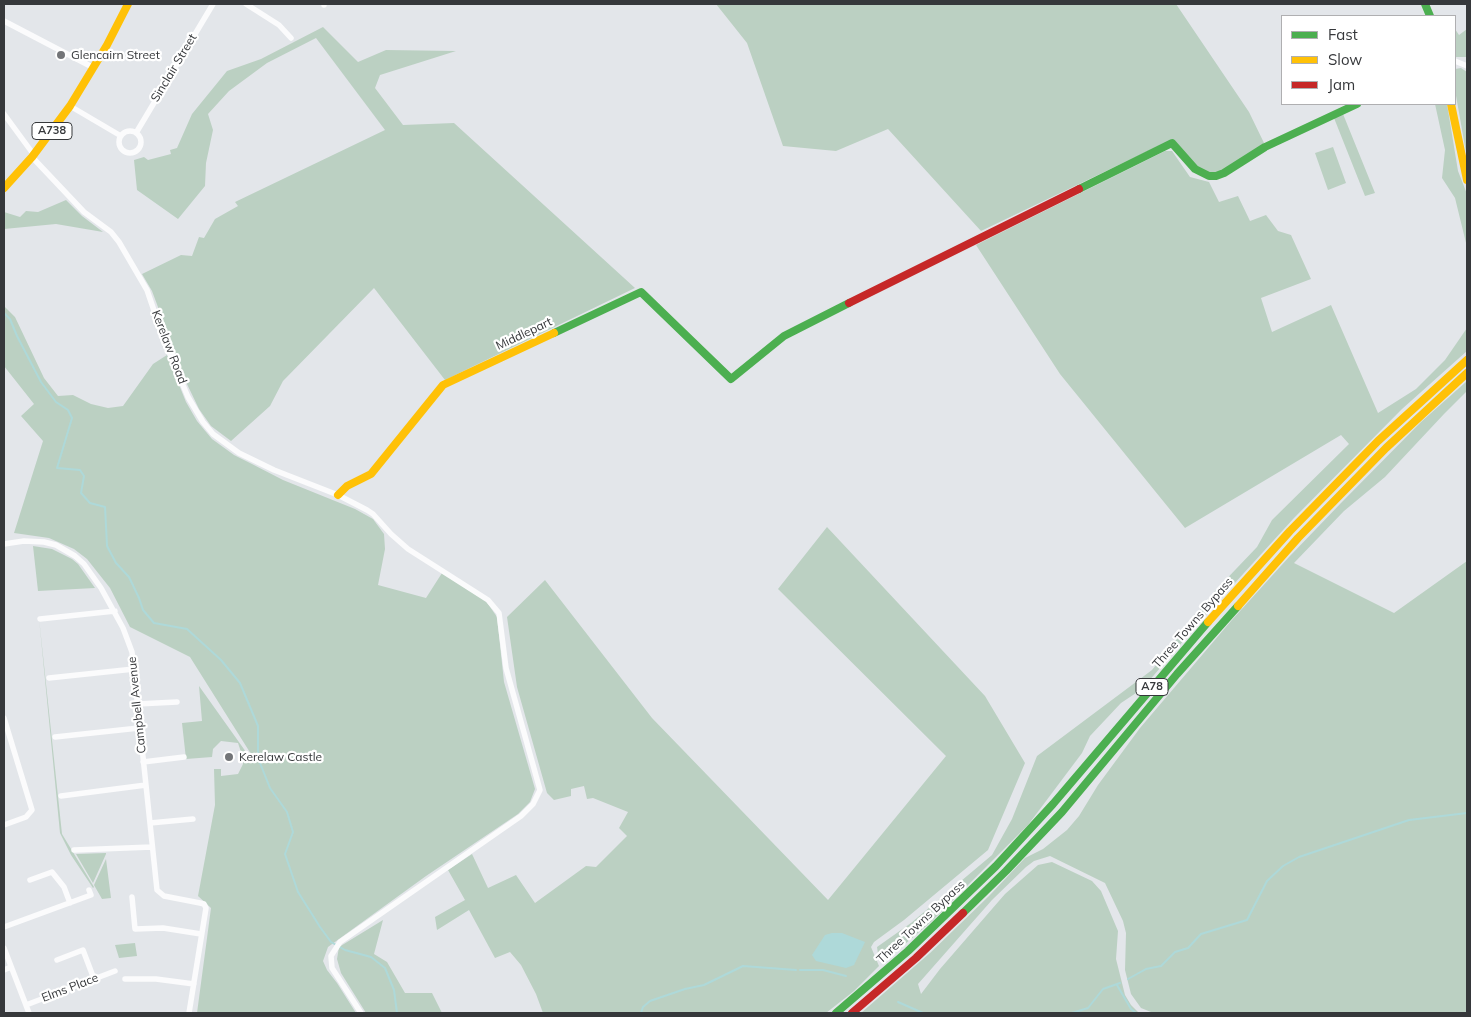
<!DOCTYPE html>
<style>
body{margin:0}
#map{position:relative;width:1471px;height:1017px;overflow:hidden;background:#e3e6ea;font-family:Mulish,sans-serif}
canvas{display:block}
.frame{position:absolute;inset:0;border:5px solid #36383b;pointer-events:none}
.legend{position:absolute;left:1281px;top:15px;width:175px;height:90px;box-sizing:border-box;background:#fff;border:1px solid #afafb1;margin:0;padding:6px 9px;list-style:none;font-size:15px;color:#36383b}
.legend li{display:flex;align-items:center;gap:10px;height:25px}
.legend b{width:25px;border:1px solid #afafb1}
</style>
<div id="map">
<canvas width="1471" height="1017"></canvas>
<div class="frame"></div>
<ul class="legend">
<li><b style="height:6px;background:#4caf50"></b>Fast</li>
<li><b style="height:6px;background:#ffc107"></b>Slow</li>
<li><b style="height:6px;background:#c62828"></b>Jam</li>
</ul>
</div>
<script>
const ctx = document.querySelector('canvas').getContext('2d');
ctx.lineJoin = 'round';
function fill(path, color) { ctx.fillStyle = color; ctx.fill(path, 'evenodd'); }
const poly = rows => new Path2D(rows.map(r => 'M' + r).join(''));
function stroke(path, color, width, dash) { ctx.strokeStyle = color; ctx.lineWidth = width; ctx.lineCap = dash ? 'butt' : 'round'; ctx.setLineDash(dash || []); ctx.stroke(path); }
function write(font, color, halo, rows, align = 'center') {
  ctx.font = font + ' Mulish,sans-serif'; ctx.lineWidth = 4.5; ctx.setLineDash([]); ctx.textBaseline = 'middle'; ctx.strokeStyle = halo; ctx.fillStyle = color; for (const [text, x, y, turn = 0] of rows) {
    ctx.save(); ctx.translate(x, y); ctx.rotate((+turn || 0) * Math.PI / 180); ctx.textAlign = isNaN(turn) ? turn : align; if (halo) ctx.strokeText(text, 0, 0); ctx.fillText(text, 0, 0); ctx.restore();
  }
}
fill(poly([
 [716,4,1176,4,1249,112,1265,145,1222,171,1208,173,1192,163,1173,139,981,231,888,129,836,151,783,146,747,43],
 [323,27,358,62,386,50,456,51,380,75,375,88,403,125,454,123,635,288,445,380,374,288,283,381,270,406,231,441,211,426,199,409,186,382,152,291,142,274,181,255,192,256,199,237,204,238,215,219,238,206,235,202,385,130,316,38,267,63,229,91,208,114,213,130,206,163,205,186,178,219,137,190,134,160,144,157,148,160,171,154,170,150,177,148,192,114,227,71,261,59],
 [1455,29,1459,35,1467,29,1467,57,1455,57],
 [1461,68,1467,72,1467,158,1455,90,1455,69],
 [1435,104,1447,104,1458,171,1467,194,1467,247,1455,198,1442,178,1445,150],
 [1343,114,1375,193,1365,196,1334,118],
 [1333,147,1346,183,1328,190,1315,153],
 [1165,151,1172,151,1190,177,1209,182,1219,202,1238,196,1250,221,1266,215,1278,231,1291,235,1311,279,1261,298,1272,332,1331,305,1378,413,1416,389,1445,360,1467,328,1467,351,1402,409,1294,518,1203,618,1142,689,1121,703,1090,736,1082,753,1028,825,932,921,884,962,878,954,877,947,911,923,992,855,1012,819,1037,756,1152,670,1215,591,1257,547,1272,520,1349,444,1341,435,1185,528,1060,374,976,245],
 [66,200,82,216,103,232,56,224,4,229,4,212,20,217,26,211,38,212],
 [4,306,15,317,44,378,58,396,73,395,91,404,108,408,123,406,153,364,167,355,186,402,197,421,212,439,234,455,250,463,283,480,355,509,373,519,384,534,385,549,378,585,426,598,442,573,486,601,497,617,504,682,535,789,530,802,518,814,426,876,328,947,323,961,327,970,337,983,356,1013,197,1013,211,908,198,896,215,805,214,769,221,769,221,776,238,774,243,764,243,758,238,743,221,741,213,749,212,757,186,759,182,723,202,721,199,686,246,752,251,754,190,657,130,627,110,588,87,559,74,549,49,538,14,533,43,441,21,416,34,404,4,366],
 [1467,381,1467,391,1444,414,1385,477,1344,511,1294,563,1394,613,1467,561,1467,1013,1151,1012,1141,1008,1131,994,1125,970,1126,933,1123,921,1105,883,1050,856,1034,861,1026,867,992,900,918,984,921,994,940,969,1005,894,1038,865,1052,862,1092,881,1101,891,1118,931,1116,959,1125,995,1131,1005,1139,1013,861,1013,930,953,989,896,1025,858,1043,849,1067,830,1079,816,1098,785,1140,728,1231,621,1289,557,1341,503,1421,422],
 [827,527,985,696,1025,763,988,850,904,920,874,942,871,947,879,966,854,991,826,1013,543,1013,536,994,521,965,510,952,495,958,469,910,437,930,435,917,465,900,448,870,472,854,488,888,516,875,535,903,586,866,596,867,627,836,619,828,628,812,593,798,587,799,584,786,571,789,571,796,554,800,547,793,517,687,507,617,545,580,652,718,828,900,946,756,778,589],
 [33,546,52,549,72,559,78,564,95,588,38,591],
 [39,618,62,834,94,887,93,888,71,855,60,833],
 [106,853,106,854,93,883,76,854],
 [106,859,111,898,102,899,94,885],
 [383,920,374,954,387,962,405,993,432,993,442,1013,366,1013,341,973,337,959,339,947],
 [135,943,137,956,119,958,115,945]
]), '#bbd0c2');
fill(poly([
 [832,933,842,933,865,942,854,965,846,968,816,961,812,955,825,935]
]), '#aed9d9');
stroke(poly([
 [4,313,10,319,17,336,41,382,56,402,68,410,72,418,57,468,80,470,84,476,81,493,90,503,105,507,107,546,116,563,129,577,139,598,143,610,154,623,187,629,221,660,240,683,258,726,258,758,270,788,287,812,293,832,285,854,298,892,320,927,331,942,345,950,371,957,385,968,394,990,397,1013],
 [800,970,823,970,846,976],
 [1128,979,1146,969,1161,966,1175,952,1188,948,1201,934,1247,920,1267,881,1283,866,1299,857,1409,820,1467,813],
 [1117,985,1131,1009,1136,1013],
 [898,1002,923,1013],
 [641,1013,643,1007,650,1001,685,989,704,985,743,966,796,970],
 [1072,1013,1088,1008,1103,989,1120,983]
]), '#aed9d9', 2);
stroke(poly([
 [246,4,279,25,291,38],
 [324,4,324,5],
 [4,21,94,68],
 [1455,61,1467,66],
 [70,106,121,136],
 [4,114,34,155],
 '119 142a11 11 0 1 1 22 0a11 11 0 1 1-22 0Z',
 [136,133,213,4],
 [32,157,84,212,111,232,119,242,147,290,164,340,188,397,203,422,213,434,239,453,274,470,338,495,367,510,373,514,391,534,408,549,488,600,499,613,506,668,540,790,533,804,521,816,340,942,331,956,332,968,361,1013],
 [4,544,24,541,44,542,56,545,75,556,84,564,101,588,123,628,132,652,157,890,164,896,200,903,204,904,206,908,189,1013],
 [40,619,115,611],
 [49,678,134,669],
 [137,704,177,702],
 [4,718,32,810,26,817,4,825],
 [55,737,139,728],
 [143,762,184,757],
 [61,796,146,785],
 [150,823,193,819],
 [74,850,152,847],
 [30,880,52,872,64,887,70,903],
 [132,897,135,929,163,928,201,934],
 [4,927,91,895,89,890],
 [4,948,29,1013],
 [57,960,83,950,94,979],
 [4,970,11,967],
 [125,979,156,979,194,984],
 [26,1005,115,971]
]), '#fbfbfc', 5.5);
stroke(poly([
 [1425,4,1430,16],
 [1079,189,1172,143,1195,169,1209,176,1216,176,1224,173,1265,147,1357,104],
 [554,333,641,292,731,379,784,336,849,303],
 [963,913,1006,871,1062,812,1177,674,1238,606],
 [836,1013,908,951,996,866,1053,804,1208,622]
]), '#4caf50', 8);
stroke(poly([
 [1451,104,1467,180],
 [4,188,32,157,70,106,107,45,128,4],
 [338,495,347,486,371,474,443,385,554,333],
 [1238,606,1298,538,1386,448,1467,373],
 [1208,622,1290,531,1378,441,1467,360]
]), '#ffc107', 8);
stroke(poly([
 [849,303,1079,189],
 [852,1013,916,958,963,913]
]), '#c62828', 8);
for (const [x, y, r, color] of [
 [61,55,5,"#737578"],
 [229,757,5,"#737578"]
]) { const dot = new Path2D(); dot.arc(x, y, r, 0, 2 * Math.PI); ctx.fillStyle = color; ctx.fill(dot); stroke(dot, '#fff', 2); }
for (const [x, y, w] of [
 [52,131,40],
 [1152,687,32]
]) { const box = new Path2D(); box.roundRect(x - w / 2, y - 8.5, w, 17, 4); ctx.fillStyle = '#fff'; ctx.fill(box); stroke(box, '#36383b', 1); }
write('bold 11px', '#36383b', null, [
 ["A738",52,131],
 ["A78",1152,687]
]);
write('12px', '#36383b', '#fff', [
 ["Glencairn Street",71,55],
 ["Kerelaw Castle",239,757]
], 'left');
write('12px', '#36383b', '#fff', [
 ["Sinclair Street",174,68,-59],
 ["Middlepart",524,334,-25],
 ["Kerelaw Road",169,347,69],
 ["Three Towns Bypass",1193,623,-49],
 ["Campbell Avenue",137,705,-96],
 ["Three Towns Bypass",921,922,-43],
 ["Elms Place",70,988,-21]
]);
</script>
